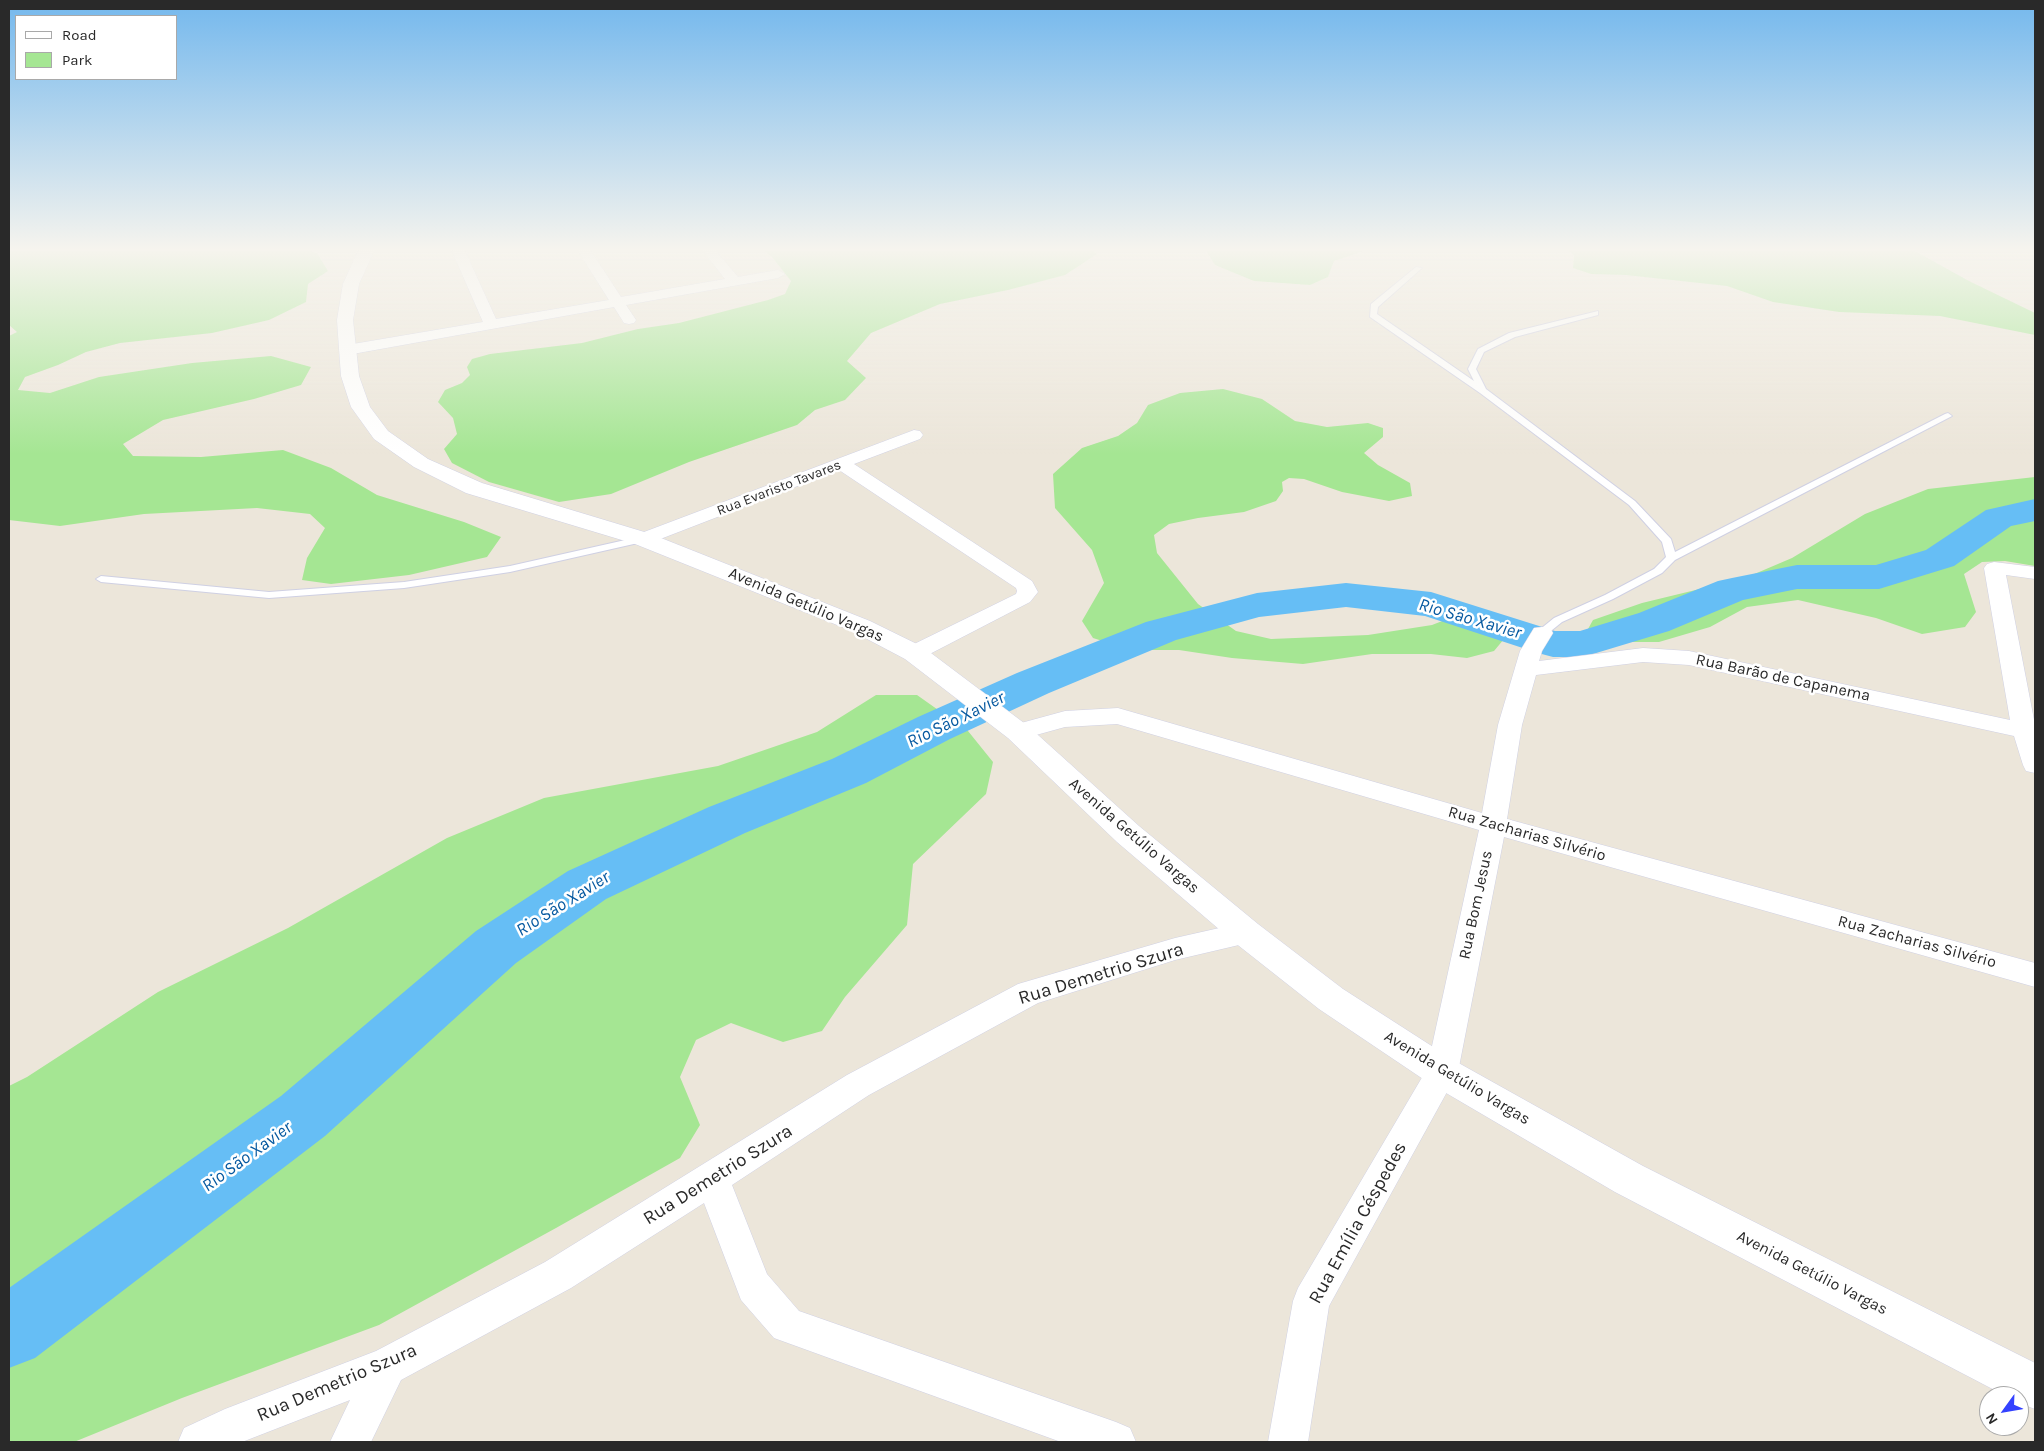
<!DOCTYPE html>
<meta charset="utf-8">
<style>
body{margin:0}
#map{position:relative;width:2044px;height:1451px;overflow:hidden;background:#ece6da;font-family:Karla,sans-serif}
canvas{display:block}
.frame{position:absolute;inset:0;border:10px solid #292929;pointer-events:none}
.legend{position:absolute;left:15px;top:15px;width:162px;height:65px;box-sizing:border-box;background:#fff;border:1px solid #a9a9a9;margin:0;padding:6px 9px;list-style:none;font-size:15px;color:#292929}
.legend li{display:flex;align-items:center;gap:10px;height:25px}
.legend b{width:25px;border:1px solid #a9a9a9}
.north{position:absolute;left:1979px;top:1386px;width:50px;height:50px;box-sizing:border-box;background:#fff;border:1px solid #a9a9a9;border-radius:50%;rotate:238deg;font-size:14px;font-weight:700;line-height:20px;text-align:center;color:#292929}
.north::after{content:'';display:block;margin:auto;width:18px;height:22px;background:#3442ff;clip-path:polygon(50% 0,100% 100%,50% 72%,0 100%)}
</style>
<div id="map">
<canvas width="2044" height="1451"></canvas>
<div class="frame"></div>
<ul class="legend">
<li><b style="height:6px;background:#fff"></b>Road</li>
<li><b style="height:14px;background:#a5e693"></b>Park</li>
</ul>
<div class="north">N</div>
</div>
<script>
const ctx = document.querySelector('canvas').getContext('2d');
ctx.lineJoin = 'round';
function fill(path, color) { ctx.fillStyle = color; ctx.fill(path, 'evenodd'); }
const poly = rows => new Path2D(rows.map(r => 'M' + r).join(''));
function stroke(path, color, width, dash) { ctx.strokeStyle = color; ctx.lineWidth = width; ctx.lineCap = dash ? 'butt' : 'round'; ctx.setLineDash(dash || []); ctx.stroke(path); }
function write(font, color, halo, rows, align = 'center') {
  ctx.font = font + ' Karla,sans-serif'; ctx.lineWidth = 5; ctx.setLineDash([]); ctx.textBaseline = 'middle'; ctx.strokeStyle = halo; ctx.fillStyle = color; for (const [text, x, y, turn = 0] of rows) {
    ctx.save(); ctx.translate(x, y); ctx.rotate((+turn || 0) * Math.PI / 180); ctx.textAlign = isNaN(turn) ? turn : align; if (halo) ctx.strokeText(text, 0, 0); ctx.fillText(text, 0, 0); ctx.restore();
  }
}
fill(poly([
 [9,251,311,251,317,253,328,271,308,284,306,302,269,320,212,333,120,343,86,352,58,365,25,377,18,390,50,393,99,377,192,363,271,356,311,367,301,385,254,399,163,420,123,444,133,456,201,457,283,450,331,468,377,495,464,522,501,537,487,557,409,575,331,584,302,580,307,558,325,528,310,514,257,508,144,514,60,526,9,520,9,336,17,332,9,325],
 [764,251,1094,251,1097,254,1065,275,1008,290,940,304,871,333,847,361,866,378,845,400,815,410,797,425,689,462,611,494,559,502,489,482,452,463,444,449,457,434,453,418,438,402,445,390,462,383,470,375,467,367,472,359,490,354,582,343,638,329,679,323,768,300,785,294,791,281,772,257],
 [1206,251,1364,251,1334,261,1328,277,1310,285,1254,281,1215,265],
 [1569,251,1915,251,1969,281,2035,313,2035,335,1940,316,1839,312,1773,302,1727,286,1626,275,1591,274,1573,268,1574,255],
 [1223,389,1262,399,1295,421,1327,427,1368,423,1383,428,1383,437,1364,453,1378,465,1410,483,1412,496,1389,501,1342,492,1304,479,1289,478,1282,482,1283,491,1276,501,1244,512,1198,518,1169,524,1154,535,1157,553,1198,604,1236,631,1271,639,1368,635,1432,625,1468,611,1488,613,1502,623,1504,639,1494,651,1467,658,1431,654,1372,654,1303,664,1232,658,1179,650,1131,650,1093,638,1082,621,1104,583,1092,550,1055,508,1053,474,1082,448,1118,436,1137,423,1148,405,1180,393],
 [2035,477,2035,566,2005,561,1982,562,1964,574,1976,612,1965,627,1922,634,1876,618,1798,600,1747,607,1710,627,1659,642,1612,642,1588,629,1593,620,1642,603,1745,578,1792,558,1865,514,1928,489],
 [876,695,917,695,968,731,993,762,986,794,913,864,907,925,845,997,822,1031,783,1042,731,1023,696,1040,680,1077,700,1125,680,1158,556,1228,379,1325,182,1398,74,1442,9,1442,9,1086,27,1077,158,992,288,928,447,838,544,798,718,766,817,732]
]), '#a5e693');
fill(poly([
 [2035,499,2035,521,2011,526,1954,566,1879,589,1797,589,1743,600,1669,631,1583,657,1553,657,1538,653,1425,616,1346,607,1259,617,1176,640,1049,693,950,739,866,783,745,833,606,899,516,963,325,1136,35,1358,9,1368,9,1288,281,1096,476,931,568,871,709,807,832,759,918,717,1017,673,1146,622,1257,593,1346,583,1431,592,1555,631,1580,631,1639,613,1718,581,1732,578,1797,565,1876,565,1926,550,1986,510,2035,499]
]), '#66bef5');
const lane = poly([
 [1416,267,1422,268,1378,307,1377,314,1474,381,1468,369,1478,349,1509,333,1598,311,1598,315,1515,337,1484,352,1476,369,1486,389,1635,501,1671,539,1675,552,1945,414,1948,413,1952,416,1675,560,1662,573,1613,599,1562,622,1546,635,1538,635,1536,633,1538,631,1554,618,1605,595,1654,569,1666,557,1662,542,1629,505,1480,393,1370,317,1371,304,1416,267],
 [643,536,648,539,647,541,510,572,404,588,269,598,101,582,96,579,101,576,269,592,404,582,510,566,643,536]
]);
const street = poly([
 [452,251,465,251,496,319,609,300,578,251,591,251,621,297,725,279,703,251,716,251,738,277,778,270,785,274,778,278,626,305,636,320,634,323,629,324,624,323,614,307,347,355,342,353,339,350,342,347,347,345,483,322,452,251],
 [914,430,920,431,923,435,920,439,854,464,1032,581,1038,592,1030,602,922,658,914,660,906,658,903,653,906,648,1016,594,1017,591,1016,588,839,470,650,543,643,545,636,543,633,539,636,535,914,430],
 [1994,562,2035,567,2035,579,2006,575,2035,725,2035,773,2026,771,2023,765,2014,736,1689,665,1643,662,1536,675,1522,725,1507,819,2035,963,2035,987,1504,837,1458,1072,1329,1306,1308,1442,1268,1442,1293,1301,1298,1288,1427,1069,1479,830,1117,724,1065,727,1018,740,1010,738,1006,732,1010,726,1065,711,1118,708,1482,813,1498,725,1520,651,1534,628,1542,627,1550,628,1553,633,1542,651,1539,661,1643,648,1689,651,2010,720,1984,568,1987,564,1994,562],
 [1246,922,1256,925,1260,933,1256,941,1175,960,1038,1003,869,1095,732,1185,767,1274,799,1311,1116,1422,1130,1428,1136,1442,1061,1442,774,1338,741,1300,704,1203,571,1288,401,1380,371,1442,330,1442,350,1400,242,1442,178,1442,184,1428,225,1409,376,1351,545,1262,847,1075,1018,984,1175,938,1246,922]
]);
const secondary = poly([
 [358,251,374,251,359,284,353,320,359,376,370,407,388,431,428,459,482,483,651,534,870,621,923,647,1028,726,1139,826,1258,924,1343,989,1455,1061,1643,1166,2035,1363,2035,1409,2019,1403,2019,1396,2006,1396,1615,1192,1429,1083,1319,1009,1234,942,1117,842,1008,738,905,659,852,631,635,544,466,493,414,467,374,439,351,407,341,376,337,320,343,284,358,251]
]);
stroke(lane, '#cfd0e3', 2);
stroke(street, '#cfd0e3', 1);
stroke(secondary, '#cfd0e3', 1);
fill(lane, '#fff');
fill(street, '#fff');
fill(secondary, '#fff');
const sky = ctx.createLinearGradient(0, 0, 0, 454);
sky.addColorStop(0, '#74b8ed');
sky.addColorStop(0.55, '#f6f4ee');
sky.addColorStop(1, '#f6f4ee00');
ctx.fillStyle = sky;
ctx.fillRect(0, 0, 2044, 454);
write('14px', '#292929', '#fff', [
 ["Rua Evaristo Tavares",779,488,-21]
]);
write('16px', '#292929', '#fff', [
 ["Avenida Getúlio Vargas",806,605,23],
 ["Rua Barão de Capanema",1783,678,12],
 ["Rua Zacharias Silvério",1527,834,16],
 ["Avenida Getúlio Vargas",1134,836,41],
 ["Rua Bom Jesus",1476,905,-78],
 ["Rua Zacharias Silvério",1917,942,15],
 ["Avenida Getúlio Vargas",1457,1078,31],
 ["Avenida Getúlio Vargas",1812,1273,27]
]);
write('italic 18px', '#0659a0', '#fff', [
 ["Rio São Xavier",1470,619,16],
 ["Rio São Xavier",956,720,-26],
 ["Rio São Xavier",563,904,-32],
 ["Rio São Xavier",247,1157,-36]
]);
write('19px', '#292929', '#fff', [
 ["Rua Demetrio Szura",1101,974,-17],
 ["Rua Demetrio Szura",718,1175,-32],
 ["Rua Emília Céspedes",1358,1223,-61],
 ["Rua Demetrio Szura",337,1383,-23]
]);
</script>
